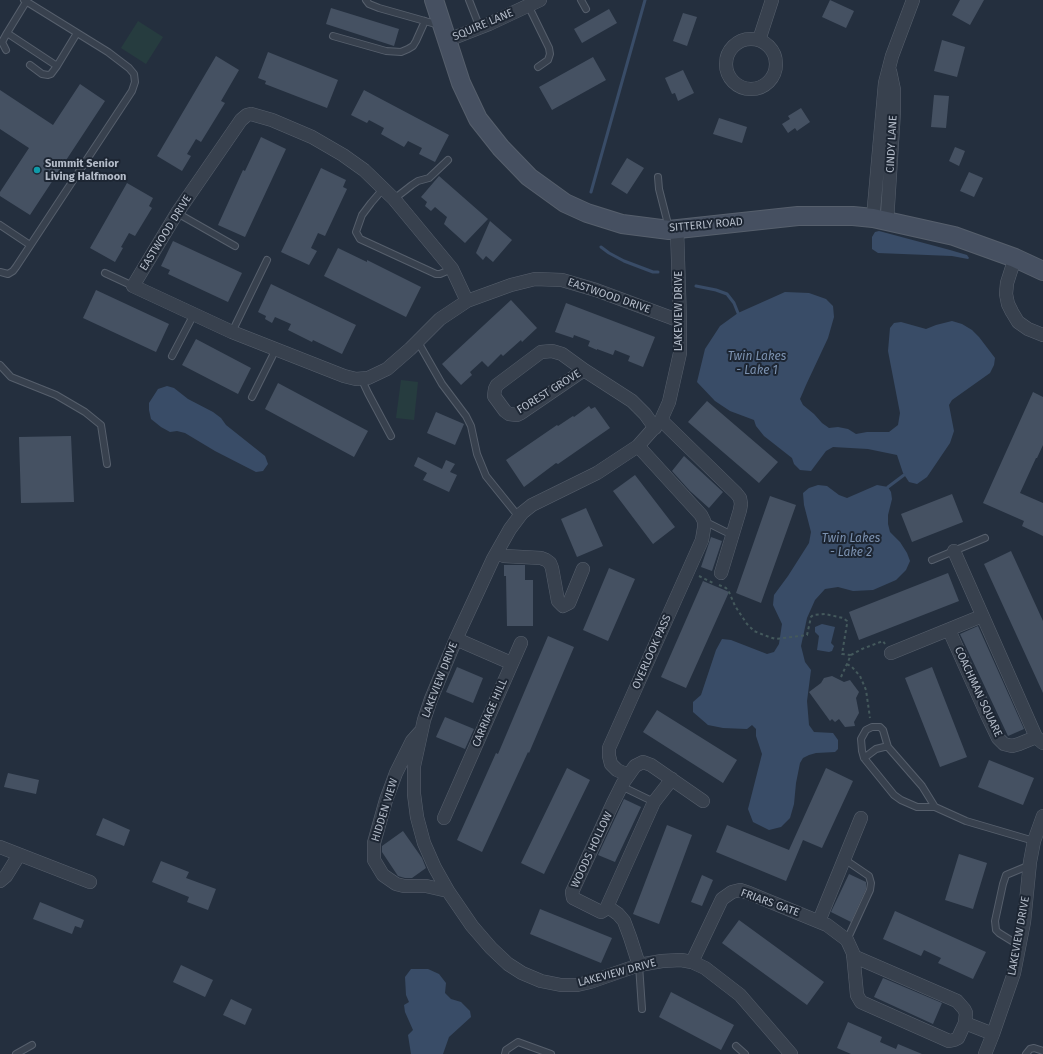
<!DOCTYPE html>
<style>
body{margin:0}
canvas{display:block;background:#242f3e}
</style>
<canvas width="1043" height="1054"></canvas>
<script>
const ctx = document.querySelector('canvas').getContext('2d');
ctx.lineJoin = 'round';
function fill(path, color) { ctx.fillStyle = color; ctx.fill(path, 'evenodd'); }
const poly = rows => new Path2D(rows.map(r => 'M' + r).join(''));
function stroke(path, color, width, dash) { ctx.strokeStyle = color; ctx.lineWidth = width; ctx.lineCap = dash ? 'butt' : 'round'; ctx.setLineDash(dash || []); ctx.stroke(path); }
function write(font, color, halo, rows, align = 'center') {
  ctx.font = font + ' "Fira Sans",sans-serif'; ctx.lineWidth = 4; ctx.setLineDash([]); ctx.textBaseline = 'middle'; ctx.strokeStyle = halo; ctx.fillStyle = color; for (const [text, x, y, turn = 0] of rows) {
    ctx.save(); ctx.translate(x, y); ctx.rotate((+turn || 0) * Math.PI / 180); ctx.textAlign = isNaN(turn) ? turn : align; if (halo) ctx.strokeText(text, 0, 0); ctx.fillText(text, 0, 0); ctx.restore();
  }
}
fill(poly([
 [138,21,163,37,146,64,121,48],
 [401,380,418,382,414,420,396,418]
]), '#263c3f');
fill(poly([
 [879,231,950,250,967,255,969,258,968,259,952,256,878,253,872,249,872,237,875,232],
 [785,292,809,293,826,299,833,306,834,317,828,338,806,385,800,399,803,405,814,414,822,423,829,428,838,427,848,429,856,434,867,432,889,432,898,425,900,413,888,351,890,328,894,323,901,322,926,329,936,325,952,321,962,324,972,330,979,337,995,358,994,365,990,373,952,400,949,405,954,431,950,443,927,477,917,484,909,482,903,473,897,455,868,449,833,447,826,451,811,471,800,470,794,464,792,458,764,436,756,426,754,420,730,411,715,401,697,382,705,349,720,326,738,313],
 [167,386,174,388,188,399,213,412,221,418,226,425,265,456,268,464,263,471,256,472,215,451,185,433,177,431,170,432,161,427,151,419,149,410,149,403,158,389],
 [818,485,827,486,839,495,847,498,877,485,888,487,891,492,892,499,888,515,888,524,890,532,900,542,907,553,910,561,906,570,896,580,873,590,853,591,838,587,825,589,815,600,807,618,801,646,805,662,811,670,807,701,809,725,814,732,833,733,838,740,838,749,835,752,816,753,809,755,803,758,800,763,796,783,794,804,790,818,781,827,769,830,753,822,748,809,762,754,756,736,756,729,752,725,747,729,723,728,708,725,693,712,693,702,701,695,716,650,722,639,731,640,767,654,774,652,779,644,782,624,773,605,774,595,788,576,809,543,811,532,804,505,803,493,809,488],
 [822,624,835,627,831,643,834,646,832,651,829,652,817,650,819,636,815,632,815,627],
 [411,969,428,969,439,974,446,983,445,993,451,999,461,1002,470,1011,471,1017,449,1037,443,1054,411,1054,408,1035,413,1030,405,1012,404,1005,409,1002,406,995,405,977]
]), '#394c67');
stroke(poly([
 [591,192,645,0],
 [601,247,609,253,624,261,653,272,658,272],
 [696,286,716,290,727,294,734,303,738,313],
 [888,487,904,475]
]), '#394c67', 3);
fill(poly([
 [830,0,854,11,846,28,822,17],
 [960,0,984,0,970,25,952,15],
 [331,8,399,29,394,46,326,24],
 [609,9,617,23,582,43,574,29],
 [683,13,697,17,687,46,673,41],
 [942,40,965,47,957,77,934,71],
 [268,52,338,80,327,108,265,84,266,81,258,78],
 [216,56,239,70,221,101,225,103,201,142,196,139,187,154,191,156,182,171,157,156],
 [593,57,606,80,552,110,539,87],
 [683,70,694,93,678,101,675,93,672,94,665,78],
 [80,84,105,101,30,215,0,196,0,192,29,148,0,129,0,90,53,125],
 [364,90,449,135,435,162,419,154,422,148,408,141,404,147,381,134,384,128,369,120,367,123,351,115],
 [934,95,949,96,946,128,931,127],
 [801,108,810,122,797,131,795,128,788,133,782,124,790,119,788,116],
 [719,118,747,127,742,143,713,134],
 [261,137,286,149,245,237,218,225,243,170,245,171],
 [955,147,965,151,959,166,949,161],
 [627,158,644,168,627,194,611,184],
 [321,168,346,180,343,187,347,189,325,236,318,233,311,248,317,251,309,265,281,252],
 [969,172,983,178,974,197,960,191],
 [439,176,488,219,465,243,444,224,447,217,435,207,431,211,425,206,427,202,421,197],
 [127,183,153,198,149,206,152,208,135,236,129,233,121,247,123,248,115,262,90,248],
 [490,221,512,240,493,262,486,256,483,260,476,253],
 [173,241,242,273,228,302,168,274,170,270,161,266],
 [338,248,367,262,367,260,421,287,406,317,324,276],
 [271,284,356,325,342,354,313,340,312,342,288,330,291,324,275,317,272,323,265,319,266,316,258,312],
 [96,290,169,324,156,352,83,318],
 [511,300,537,328,522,342,521,340,503,356,501,354,488,367,482,361,470,372,472,375,461,385,442,364],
 [566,303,655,337,643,367,628,361,630,356,615,350,613,355,597,349,597,350,588,346,590,341,574,335,573,338,555,332],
 [196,339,251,368,238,394,182,365],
 [278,383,368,431,354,457,265,409],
 [1033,392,1043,397,1043,445,1037,458,1036,458,1020,493,1043,503,1043,536,1022,526,1024,521,983,503],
 [707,401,778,462,759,483,688,422],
 [589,406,591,409,595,407,610,428,558,464,556,463,524,487,506,460,557,425,558,426,573,416,574,417],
 [436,412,464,424,455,445,427,433],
 [71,436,74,502,21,503,19,437],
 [684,456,723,492,709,508,690,491,672,471],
 [418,457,442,469,446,460,455,464,450,472,457,475,449,492,423,480,427,473,414,466],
 [635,475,675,527,653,544,613,491],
 [952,494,963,522,912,542,901,514],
 [770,496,796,505,761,603,736,593],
 [586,508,603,546,577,557,561,519],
 [711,537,722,541,712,571,701,567],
 [1011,551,1043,621,1043,693,984,564],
 [504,565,525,565,525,580,533,580,533,626,507,626,506,576,504,576],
 [609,568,635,579,608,641,583,630],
 [948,573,959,601,859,640,849,612],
 [703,581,729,592,686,688,661,677],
 [978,626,1024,729,1008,736,960,634],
 [548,636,574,647,529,753,528,752,482,852,457,840,496,753,498,754],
 [457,667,483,678,473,703,446,692],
 [932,667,967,757,940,767,905,678],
 [832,676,844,682,850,680,859,692,856,698,859,713,854,722,855,726,845,727,839,719,835,722,832,719,830,721,809,692,821,683,824,678],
 [657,710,737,760,723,783,643,732],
 [445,717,474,729,465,749,436,737],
 [989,760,1034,778,1023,805,978,787],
 [567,768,590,780,544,874,521,863],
 [826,768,853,781,822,848,803,840,786,881,716,852,727,825,789,850],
 [8,773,39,780,36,794,4,787],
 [624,799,641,807,615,862,598,855],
 [103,818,130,830,124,846,96,835],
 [667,825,692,835,659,924,633,914],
 [403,831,422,858,426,868,412,878,405,878,398,876,382,852,382,846],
 [959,854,987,863,973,909,945,900],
 [161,861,189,872,186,878,216,889,208,910,187,902,189,897,152,882],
 [849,874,866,882,866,889,851,922,831,912],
 [702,875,713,880,702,906,691,902],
 [40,902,84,920,81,928,75,926,72,934,33,919],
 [540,909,612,938,601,963,530,934],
 [895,911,986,952,973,979,938,963,941,958,924,950,921,956,883,939],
 [739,920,824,982,807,1005,722,943],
 [181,965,213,980,205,997,173,982],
 [883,978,942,1003,933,1024,874,997],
 [671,992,734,1025,721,1050,659,1017],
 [231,999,252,1009,245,1025,223,1015],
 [848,1022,882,1037,880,1042,896,1049,898,1044,922,1054,851,1054,837,1048]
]), '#455162');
const lane = poly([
 [366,0,369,4,379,8,439,25],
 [469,0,480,28],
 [581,0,586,9],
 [26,2,7,33,57,66,77,33],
 [528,5,549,48,550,54,548,60,538,67],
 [333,36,386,51,401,52,408,49,413,46,416,41,425,21],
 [6,50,2,42,7,33],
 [30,65,42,74,48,75,51,74,57,66],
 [658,177,659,189,669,228],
 [383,189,371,203,362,215,356,232,360,239,436,274,440,274,452,269],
 [394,199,412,185,418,181,429,178,448,160],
 [177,213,235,246],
 [0,225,30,245],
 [0,272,8,274,13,271,16,267,132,91,135,82,134,74,129,68,108,52,24,0],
 [105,273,133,286],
 [232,332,267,260],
 [418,342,442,384,466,416,471,426,477,454,486,476,519,517],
 [172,356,194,314],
 [0,365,11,377,56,395,85,412,101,425,107,464],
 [361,378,368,393,391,436],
 [252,397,276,349],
 [704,521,732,535],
 [932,560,985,538],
 [864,758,862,751,861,739,866,730,872,727,880,727,883,730,888,747],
 [621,786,654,802],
 [935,807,917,807,901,800,894,795,864,758,876,749,884,747,888,747,922,786,935,807,966,821,1034,841],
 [844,859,869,876,871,883,870,890,847,940],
 [1020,946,999,933,996,930,995,921,1003,884,1006,875,1030,865],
 [639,965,642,1009],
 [736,1046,745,1054],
 [16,1054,32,1045],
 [505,1054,506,1050,518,1042,551,1054],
 [1026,1054,1030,1049,1034,1048,1043,1051]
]);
const street = poly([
 '726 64a25 25 0 1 1 50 0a25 25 0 1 1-50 0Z',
 [448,40,489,24,540,0],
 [759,40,772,0],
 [251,114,272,120,312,137,343,155,364,170,394,199,452,269,467,301,440,319,410,349,387,369,368,378,356,379,344,376,232,332,133,286,177,213,241,120,247,115,251,114],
 [873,218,885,83,892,56,913,0],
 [887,221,894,111,894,90,890,71],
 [677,229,680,321,680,353,669,402,661,420,638,446,597,473,532,505,522,513,510,529,493,559,456,639,431,699,424,720,414,766,414,794,417,817,424,843,435,868,448,891,472,926,491,948,508,964,522,973,541,981,561,985,577,985,590,982,639,965,662,961,681,960,692,962,705,968,740,995,791,1054],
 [1015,258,1007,283,1006,294,1008,304,1012,312,1018,322,1028,329,1043,335],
 [467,301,511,285,535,279,562,280,596,290,680,321],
 [552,351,562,354,584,370,521,413,517,415,509,414,505,411,494,396,495,389,497,385,541,352,552,351],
 [584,370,632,401,645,414,655,428],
 [661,420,736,493,740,498,741,504,740,510,721,573],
 [954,551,1036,737,1043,743],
 [497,552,504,556,541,558,546,560,550,563,552,568,558,601,563,606,569,603,583,569],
 [949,630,987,715,998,738,1004,744,1012,746,1019,744,1036,737],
 [456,639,511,663],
 [891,653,982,616],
 [420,732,412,741,396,773,386,800,374,843,374,860,383,875,396,884,404,886,426,886,448,891],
 [628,775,617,770,611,764,609,756,609,748,702,540,704,528,704,521,701,515,638,446],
 [672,779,654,802,606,909,601,912,573,898,572,892,613,803,623,783,635,766,643,762,651,765,703,801],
 [444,818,521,643],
 [0,847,90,882],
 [0,881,6,876,19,855],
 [608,907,618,914,624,921,630,937,639,965],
 [819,921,861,818],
 [853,956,957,1001,964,1009,966,1013,965,1023,993,1034],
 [692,962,722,899,732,892,740,890,749,893,827,925,847,940,853,953,857,995,861,1002,949,1041,954,1040,958,1038,965,1023],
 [985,1054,993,1034,1014,973,1024,922,1030,862,1034,841,1043,816]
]);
const secondary = poly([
 [434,0,461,83,478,119,501,148,529,177,565,203,587,213,622,224,669,230,798,216,853,216,873,218,954,236,1015,258,1043,271]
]);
stroke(lane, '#565f6c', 8);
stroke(street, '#565f6c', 14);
stroke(secondary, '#565f6c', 20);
stroke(poly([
 [699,576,713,583],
 [719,585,726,588,729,592,735,606,747,624,754,631,769,637,776,639,807,635,811,617,813,615,825,614,843,618,847,621,847,624,842,654,851,655],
 [847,664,852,667,860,676,866,690,870,718],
 [841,677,851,655,862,649,883,641,885,644]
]), '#44595c', 2, [3, 3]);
stroke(lane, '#38414e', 6);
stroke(street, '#38414e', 13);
stroke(secondary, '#465061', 18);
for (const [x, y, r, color] of [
 [37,170,4,"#0f9aa8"]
]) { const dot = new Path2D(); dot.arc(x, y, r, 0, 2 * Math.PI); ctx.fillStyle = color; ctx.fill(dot); stroke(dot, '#1d2633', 1.5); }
write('11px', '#b4bcc9', '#1d2633', [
 ["SQUIRE LANE",483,25,-23],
 ["CINDY LANE",892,144,-87],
 ["SITTERLY ROAD",706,225,-5],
 ["EASTWOOD DRIVE",166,233,-58],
 ["EASTWOOD DRIVE",609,296,19],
 ["LAKEVIEW DRIVE",679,311,-90],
 ["FOREST GROVE",549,392,-32],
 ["OVERLOOK PASS",652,652,-66],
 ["LAKEVIEW DRIVE",440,680,-69],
 ["COACHMAN SQUARE",978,692,65],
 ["CARRIAGE HILL",490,713,-67],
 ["HIDDEN VIEW",385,810,-73],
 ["WOODS HOLLOW",592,850,-65],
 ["FRIARS GATE",770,903,20],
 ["LAKEVIEW DRIVE",1019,936,-80],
 ["LAKEVIEW DRIVE",617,973,-15]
]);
write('bold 11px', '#b4bcc9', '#1d2633', [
 ["Summit Senior",45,164],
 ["Living Halfmoon",45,177]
], 'left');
write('italic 12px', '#7c92b1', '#1d2633', [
 ["Twin Lakes",757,357],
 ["- Lake 1",757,371],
 ["Twin Lakes",851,539],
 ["- Lake 2",851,553]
]);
</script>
